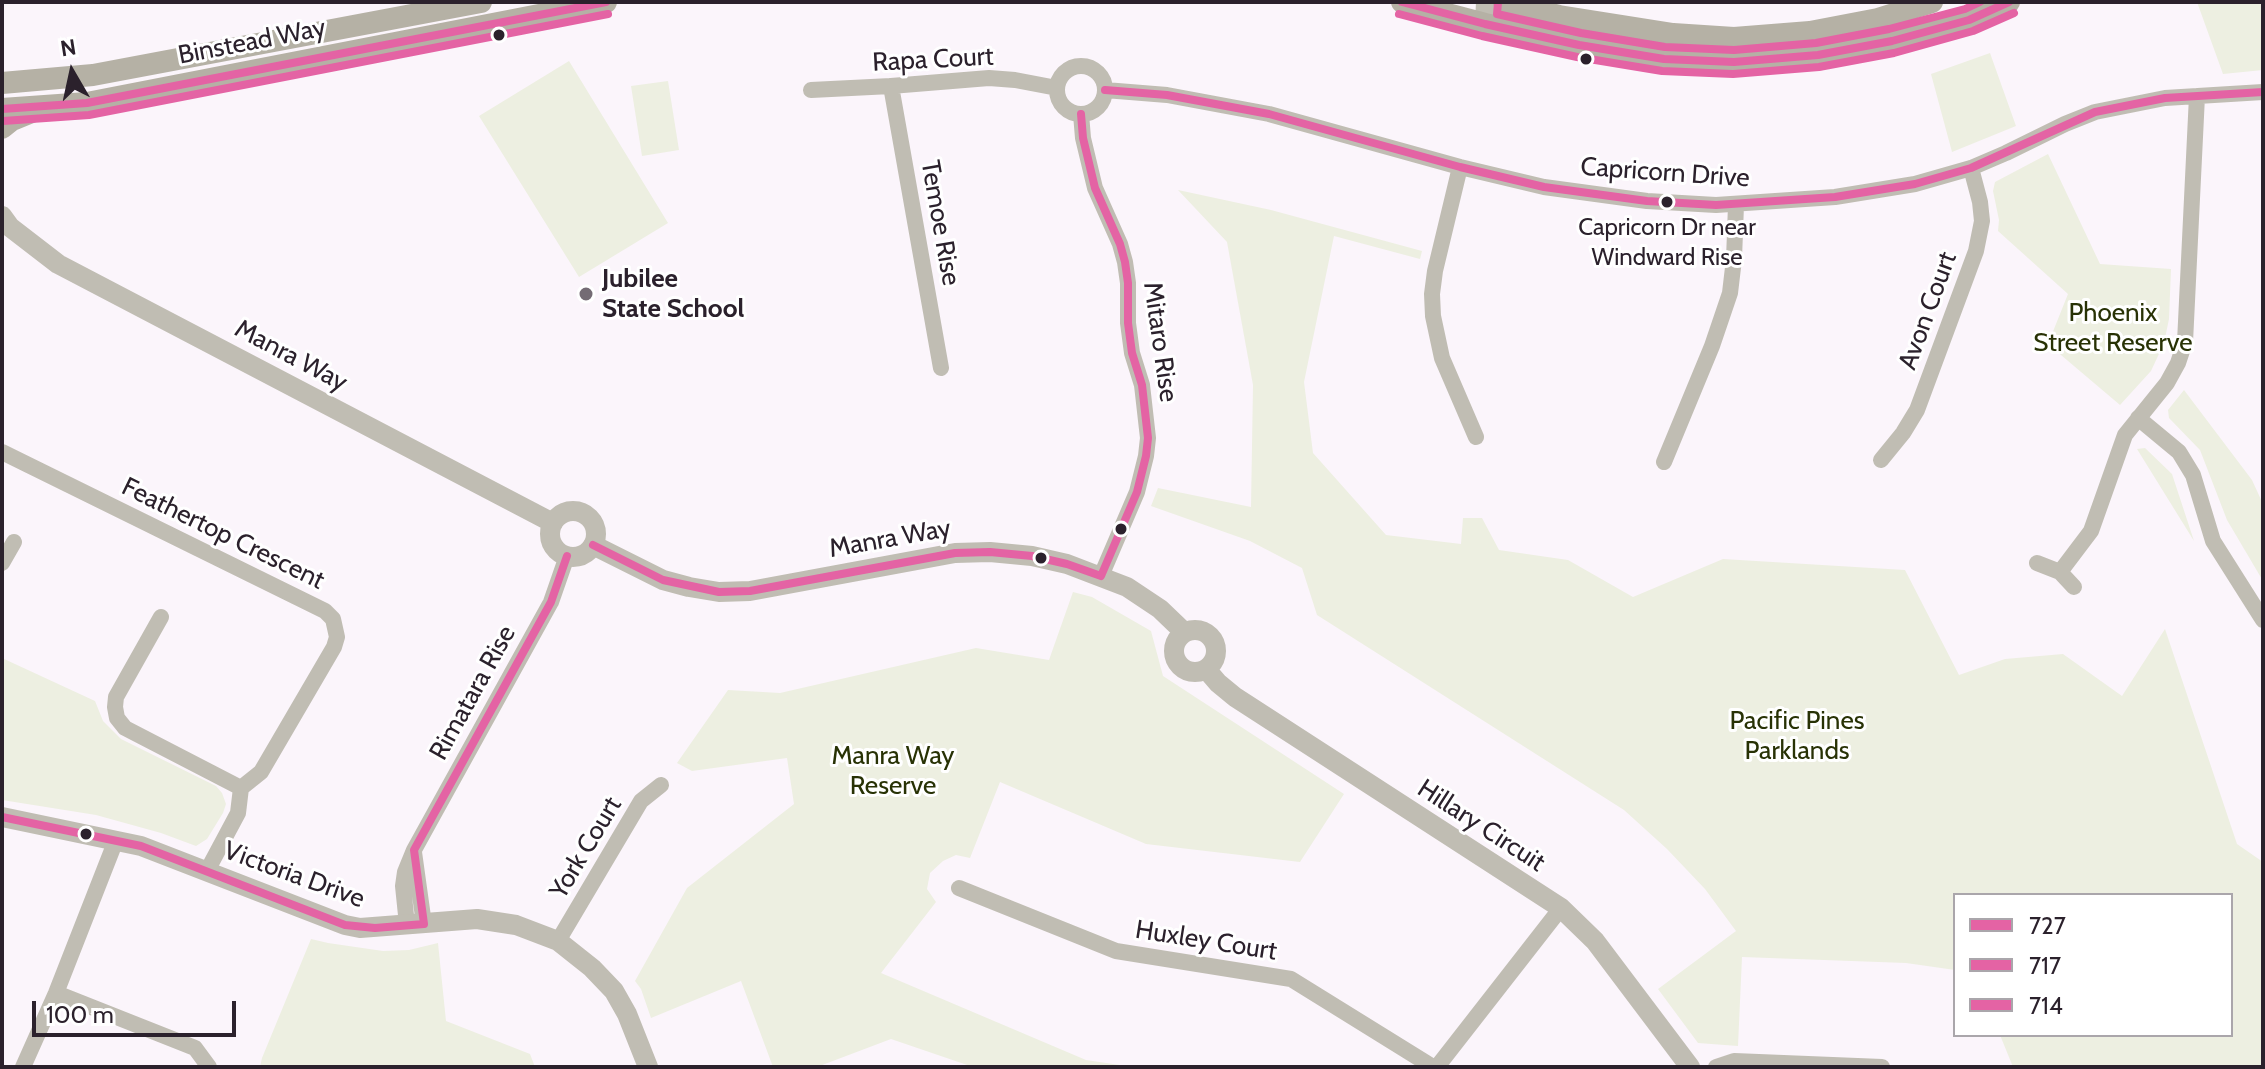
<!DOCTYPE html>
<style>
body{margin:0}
#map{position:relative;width:2265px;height:1069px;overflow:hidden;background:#fbf5fb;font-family:Cabin,sans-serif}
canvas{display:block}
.frame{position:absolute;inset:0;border:4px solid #2b212c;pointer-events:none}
.legend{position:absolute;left:1953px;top:893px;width:280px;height:144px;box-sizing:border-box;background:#fff;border:2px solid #aaa6ab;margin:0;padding:10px 14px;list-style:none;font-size:24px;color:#2b212c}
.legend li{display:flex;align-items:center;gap:16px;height:40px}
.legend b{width:40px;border:2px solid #aaa6ab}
.north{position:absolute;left:32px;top:32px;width:80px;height:80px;-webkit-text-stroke:6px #fff;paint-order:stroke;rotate:351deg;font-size:22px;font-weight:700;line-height:32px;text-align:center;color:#2b212c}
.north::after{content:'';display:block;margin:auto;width:28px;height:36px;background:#2b212c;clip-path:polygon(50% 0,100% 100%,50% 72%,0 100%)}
.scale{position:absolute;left:32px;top:1001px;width:204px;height:36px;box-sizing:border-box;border:4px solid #2b212c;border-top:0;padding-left:10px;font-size:24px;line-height:28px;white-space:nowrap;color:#2b212c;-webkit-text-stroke:6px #fff;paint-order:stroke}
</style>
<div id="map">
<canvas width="2265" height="1069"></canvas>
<div class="frame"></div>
<ul class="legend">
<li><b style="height:10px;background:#e463a4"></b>727</li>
<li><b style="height:10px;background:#e463a4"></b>717</li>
<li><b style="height:10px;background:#e463a4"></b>714</li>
</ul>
<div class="north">N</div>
<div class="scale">100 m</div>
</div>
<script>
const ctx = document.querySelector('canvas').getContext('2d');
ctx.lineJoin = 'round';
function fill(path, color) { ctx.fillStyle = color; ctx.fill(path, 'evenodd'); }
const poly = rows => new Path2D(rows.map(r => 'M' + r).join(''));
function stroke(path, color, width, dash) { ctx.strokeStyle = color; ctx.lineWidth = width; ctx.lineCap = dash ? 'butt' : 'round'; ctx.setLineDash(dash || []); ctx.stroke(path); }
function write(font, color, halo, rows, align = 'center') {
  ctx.font = font + ' Cabin,sans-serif'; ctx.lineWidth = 6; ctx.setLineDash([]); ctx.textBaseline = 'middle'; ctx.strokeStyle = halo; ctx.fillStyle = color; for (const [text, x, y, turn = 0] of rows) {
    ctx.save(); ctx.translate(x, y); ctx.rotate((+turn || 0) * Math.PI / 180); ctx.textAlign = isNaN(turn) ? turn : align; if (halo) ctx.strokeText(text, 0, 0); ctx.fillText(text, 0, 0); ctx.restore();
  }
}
fill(poly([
 [2197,2,2263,2,2263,70,2223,74],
 [1990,53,2016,126,1952,152,1931,74],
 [569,61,668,223,579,277,479,116],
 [668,81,679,150,642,156,631,86],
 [2048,154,2100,264,2171,269,2169,319,2164,343,2151,371,2120,405,2048,344,2068,294,1998,231,1999,220,1993,191,1995,182],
 [1178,190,1271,210,1422,251,1420,259,1334,236,1304,382,1313,453,1386,535,1461,544,1463,518,1482,518,1499,550,1568,560,1633,597,1723,559,1905,570,1959,675,2005,659,2063,654,2122,696,2165,629,2237,844,2263,862,2263,1067,2013,1067,2000,1035,2231,1035,2231,895,1955,895,1955,970,1906,963,1742,957,1738,1046,1698,1043,1658,989,1736,931,1705,889,1667,849,1624,810,1317,615,1302,568,1250,541,1151,506,1158,488,1251,507,1253,385,1227,242],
 [2184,390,2252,480,2263,504,2263,581,2227,520,2200,450,2169,418,2168,410],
 [2145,448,2172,474,2194,541,2137,449],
 [1073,592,1092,597,1151,631,1163,676,1344,794,1300,862,1146,844,1000,782,970,858,956,855,943,861,930,873,927,889,936,902,881,973,1086,1060,1133,1067,973,1067,891,1039,817,1067,773,1067,741,981,651,1018,641,989,635,981,687,888,794,804,787,758,692,771,677,763,728,690,780,693,976,648,1049,660],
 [2,658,95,701,103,721,121,739,216,786,222,793,226,804,223,813,207,839,196,846,161,833,96,815,2,800],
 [311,939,328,943,383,951,409,950,438,943,446,1021,530,1054,535,1067,260,1067,262,1058]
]), '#edefe1');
stroke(poly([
 '1057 90a24 24 0 1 1 48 0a24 24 0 1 1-48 0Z',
 [891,86,941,368],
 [811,90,891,86,989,78,1015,80,1057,88],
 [1105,90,1167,95,1269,114,1460,167,1544,187,1647,201,1716,205,1835,197,1915,184,1971,168,2006,153,2065,124,2095,112,2165,98,2263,92],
 [1081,114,1083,138,1095,188,1120,244,1125,262,1128,283,1128,323,1132,353,1142,385,1148,438,1146,456,1137,492,1101,576],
 [1460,167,1435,271,1432,294,1433,316,1442,358,1476,437],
 [2138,418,2179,452,2193,475,2213,541,2263,620],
 [2,452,325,611,333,619,337,637,334,647,261,772,241,788,238,813,207,871],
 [1881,460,1903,433,1917,410,1976,251,1982,221,1980,202,1971,168],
 [1664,462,1712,346,1730,293,1734,259,1736,205],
 [2,563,14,542],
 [2037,563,2060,572,2074,587],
 [2060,572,2091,531,2125,435,2167,383,2178,363,2185,342,2197,96],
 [161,617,116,697,115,707,117,718,125,728,241,788],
 [414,852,424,924],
 [959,888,1116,951,1291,979,1433,1067],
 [407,925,403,886,405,872,414,850,551,602,567,556],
 [558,941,641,801,661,785],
 [56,993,195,1048,209,1067],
 [23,1067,56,993,116,840],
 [1437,1067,1561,908],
 [1716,1067,1734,1061,1882,1067]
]), '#c0bdb3', 16);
stroke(poly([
 [1485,24,1486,2],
 [2,216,10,227,58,264,553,523],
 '550 534a23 23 0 1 1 46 0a23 23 0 1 1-46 0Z',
 [593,545,663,580,689,587,719,592,750,591,955,553,990,552,1032,556,1067,564,1127,587,1160,609,1184,632],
 '1174 651a21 21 0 1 1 42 0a21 21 0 1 1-42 0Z',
 [1206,669,1218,683,1235,697,1561,908,1595,941,1690,1067],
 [2,817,141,846,345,925,360,928,477,919,516,925,558,941,592,968,614,991,627,1014,648,1067]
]), '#c0bdb3', 20);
stroke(poly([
 [1402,2,1485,24,1579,45,1664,59,1734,62,1818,55,1892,41,1969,20,2009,2],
 [1504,2,1559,16,1673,34,1734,38,1810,32,1878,19,1932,2],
 [2,83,93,75,481,2],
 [2,109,87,103,606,2],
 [2,128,12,120,34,111]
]), '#b5b1a5', 22);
stroke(poly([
 [1105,90,1167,95,1269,114,1460,167,1544,187,1647,201,1716,205,1835,197,1915,184,1971,168,2095,112,2165,98,2263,92],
 [1081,114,1083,138,1095,188,1120,244,1125,262,1128,283,1128,323,1132,353,1142,385,1148,438,1146,456,1137,492,1101,576],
 [593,545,663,580,719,592,750,591,955,553,990,552,1032,556,1067,564,1101,576],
 [2,817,141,846,345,925,375,928,424,924,414,850,551,602,567,556]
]), '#e463a4', 8);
stroke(poly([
 [1402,2,1485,24,1579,45,1664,59,1734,62,1818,55,1892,41,1969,20,2009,2],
 [2,109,87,103,606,2]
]), '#e463a4', 8);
stroke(poly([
 [1399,14,1482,36,1577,57,1662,71,1733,74,1819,67,1894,53,1973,31,2014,13],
 [3,121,89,115,608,14]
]), '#e463a4', 8);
stroke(poly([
 [1498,3,1497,14,1581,33,1665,47,1734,50,1816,43,1889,29,1965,9,1980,2]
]), '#e463a4', 8);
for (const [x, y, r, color] of [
 [499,35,7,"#2b212c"],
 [1586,59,7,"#2b212c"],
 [1667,202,7,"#2b212c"],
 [586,294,8,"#746b74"],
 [1121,529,7,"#2b212c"],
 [1041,558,7,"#2b212c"],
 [86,834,7,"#2b212c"]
]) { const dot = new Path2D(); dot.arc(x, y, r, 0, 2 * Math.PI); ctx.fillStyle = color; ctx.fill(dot); stroke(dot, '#fff', 3); }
write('24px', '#2b212c', '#fff', [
 ["Capricorn Dr near",1667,228],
 ["Windward Rise",1667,258]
]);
write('26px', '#2b212c', '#fff', [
 ["Binstead Way",252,42,-11],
 ["Rapa Court",933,60,-3],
 ["Capricorn Drive",1665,173,4],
 ["Temoe Rise",940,223,80],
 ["Avon Court",1928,311,-70],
 ["Mitaro Rise",1160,342,82],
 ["Manra Way",291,356,28],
 ["Feathertop Crescent",223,534,26],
 ["Manra Way",890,539,-10],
 ["Rimatara Rise",473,693,-61],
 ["Hillary Circuit",1481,826,33],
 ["York Court",586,848,-59],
 ["Victoria Drive",294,875,20],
 ["Huxley Court",1206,941,9]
]);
write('bold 26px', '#2b212c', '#fff', [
 ["Jubilee",602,279],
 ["State School",602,309]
], 'left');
write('26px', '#283205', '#fff', [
 ["Phoenix",2113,313],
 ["Street Reserve",2113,343],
 ["Pacific Pines",1797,721],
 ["Parklands",1797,751],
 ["Manra Way",893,756],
 ["Reserve",893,786]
]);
</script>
